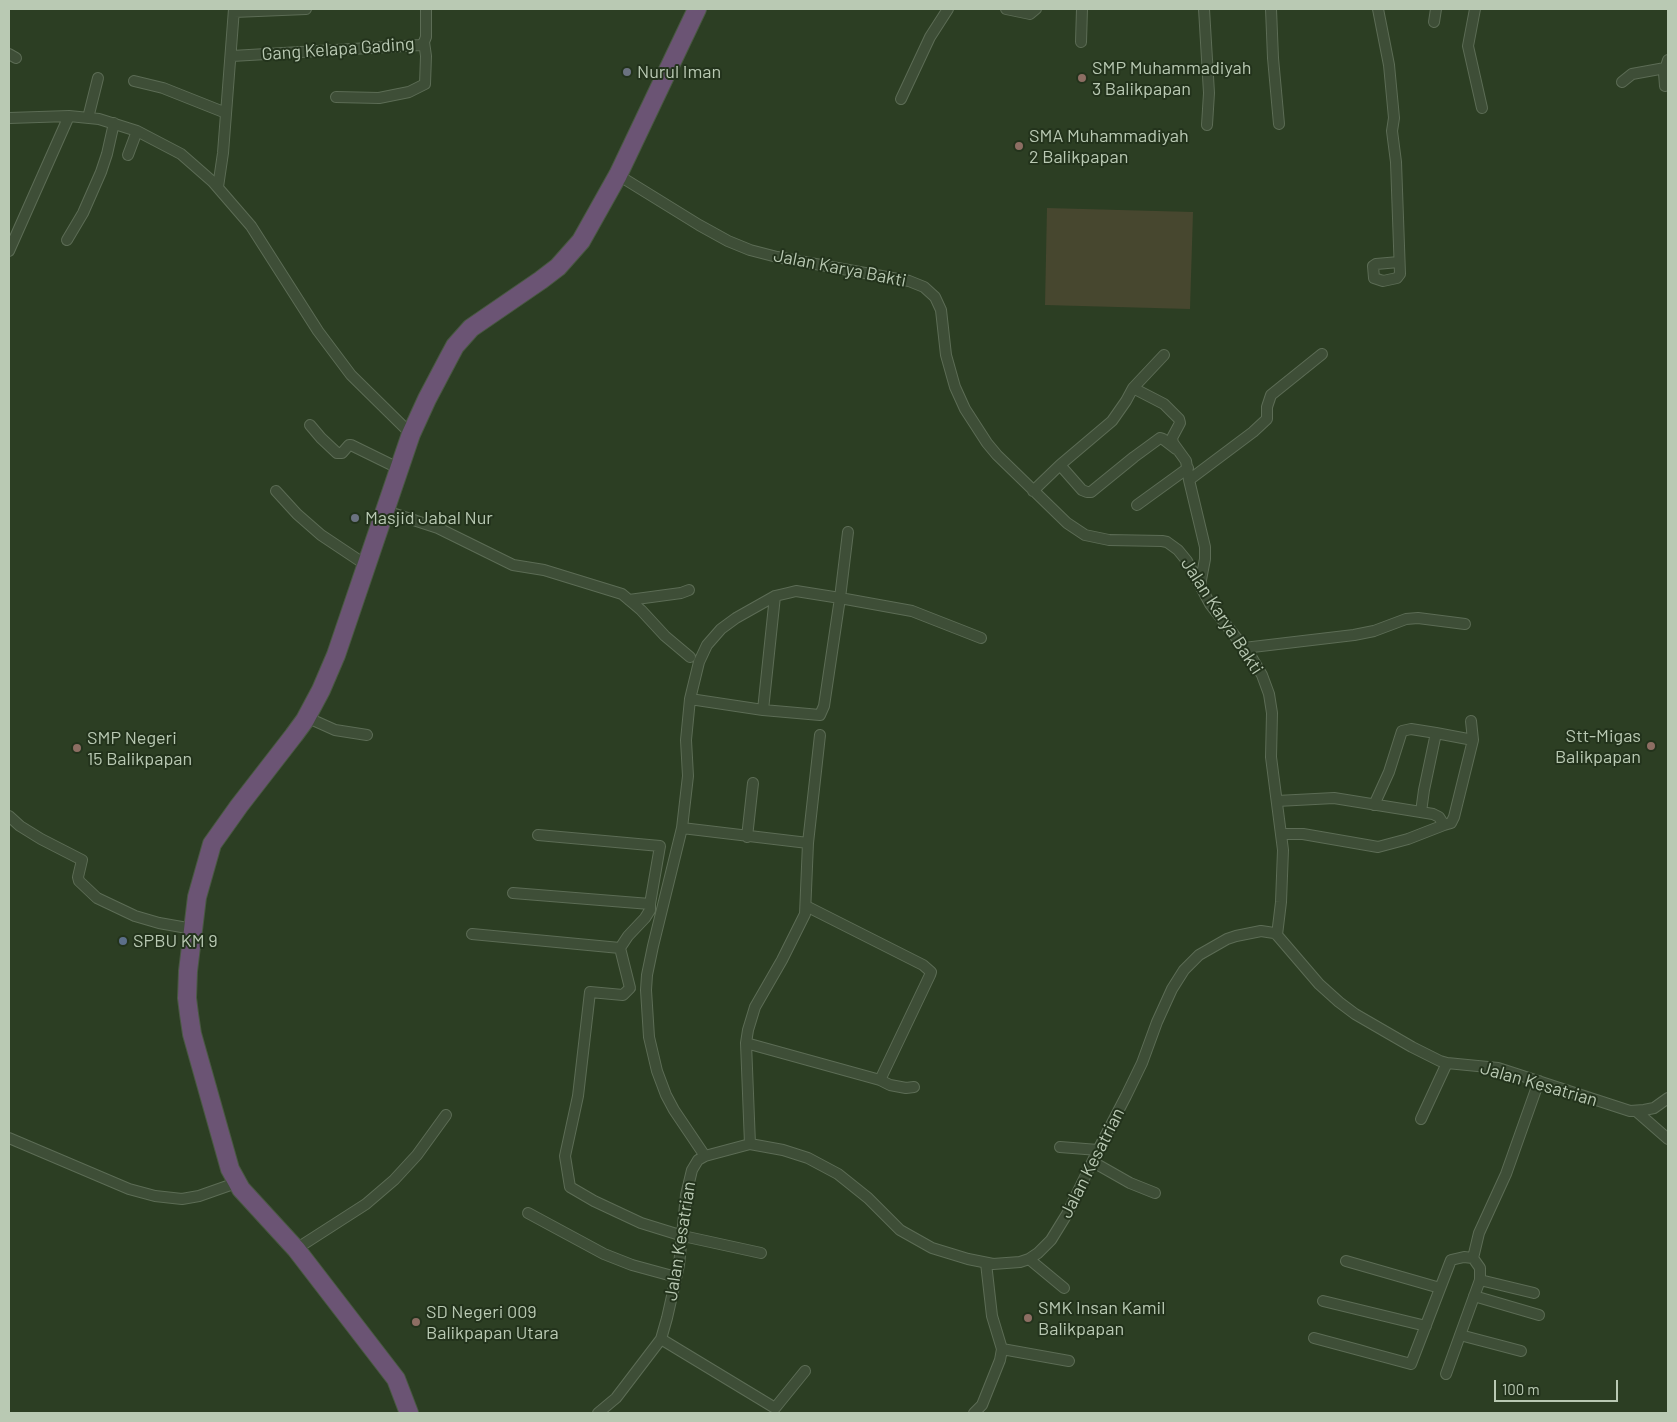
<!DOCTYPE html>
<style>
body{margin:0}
#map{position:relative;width:1677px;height:1422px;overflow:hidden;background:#2c3e23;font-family:Barlow,sans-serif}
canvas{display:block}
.frame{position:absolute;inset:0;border:10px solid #b9c9b3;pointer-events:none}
.scale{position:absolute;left:1494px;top:1380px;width:124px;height:22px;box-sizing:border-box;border:2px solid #b9c9b3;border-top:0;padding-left:6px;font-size:15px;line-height:18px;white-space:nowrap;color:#b9c9b3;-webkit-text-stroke:4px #23331c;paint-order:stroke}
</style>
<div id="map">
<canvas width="1677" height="1422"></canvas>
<div class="frame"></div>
<div class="scale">100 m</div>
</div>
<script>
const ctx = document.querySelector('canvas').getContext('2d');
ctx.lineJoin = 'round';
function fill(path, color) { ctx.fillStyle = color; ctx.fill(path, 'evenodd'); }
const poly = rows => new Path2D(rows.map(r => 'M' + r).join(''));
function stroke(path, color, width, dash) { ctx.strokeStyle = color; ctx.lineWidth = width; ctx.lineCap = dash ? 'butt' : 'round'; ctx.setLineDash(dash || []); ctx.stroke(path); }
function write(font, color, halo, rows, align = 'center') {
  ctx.font = font + ' Barlow,sans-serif'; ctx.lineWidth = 4; ctx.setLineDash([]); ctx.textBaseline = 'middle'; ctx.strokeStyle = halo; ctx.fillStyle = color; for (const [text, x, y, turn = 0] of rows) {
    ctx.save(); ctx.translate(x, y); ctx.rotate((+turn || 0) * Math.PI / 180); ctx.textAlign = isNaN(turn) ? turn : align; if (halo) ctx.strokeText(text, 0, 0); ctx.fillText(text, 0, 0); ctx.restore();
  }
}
fill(poly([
 [1047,208,1193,212,1190,309,1045,305]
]), '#47472f');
const street = poly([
 [1006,9,1030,14,1036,9],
 [1204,9,1209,93,1207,125],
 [1271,9,1273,58,1279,124],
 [1378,9,1389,65,1394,118,1392,131,1396,162,1400,274,1397,278,1383,281,1374,278,1373,266,1376,264,1399,262],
 [1475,9,1468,46,1482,108],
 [234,12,306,9],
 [1434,22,1436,9],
 [1081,42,1082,9],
 [9,54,16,58],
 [232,56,421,45,424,42,426,37,426,9],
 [134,81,163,88,226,113],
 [1622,82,1632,74,1665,68],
 [1665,86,1664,73,1668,60],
 [336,97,379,98,409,92,425,84,426,56,424,42],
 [901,99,930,37,948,9],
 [9,118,69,116,99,119,137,131,181,154,213,182,251,226,318,331,351,375,411,434],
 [88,118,98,78],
 [128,155,137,131],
 [618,175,699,225,728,241,750,250,777,257,909,281,924,287,935,297,941,310,946,355,955,387,965,409,987,443,997,455,1067,523,1085,535,1109,540,1162,541,1167,542,1178,550,1187,561,1210,604,1252,658,1262,675,1269,694,1272,713,1271,757,1283,850,1281,902,1277,935],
 [218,187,223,153,234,9],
 [67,240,83,213,101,172,107,154,114,123],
 [9,251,69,116],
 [1164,355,1133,388,1164,404,1179,419,1180,423,1172,438,1173,443,1186,461,1189,480],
 [310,425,321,438,337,453,342,453,349,445,351,445,400,469],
 [1060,465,1112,421,1126,401,1133,388],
 [276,491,297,514,321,535,366,565],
 [1033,491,1060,465,1082,490,1087,492,1091,492,1134,457,1160,438,1163,439,1176,449],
 [1137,505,1188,468],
 [386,511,438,528,513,565,544,570,622,594,641,610,665,636,690,657],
 [848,532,840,598,912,611,981,638],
 [1200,585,1205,559,1205,547,1189,480,1253,432,1267,419,1267,407,1271,395,1322,354],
 [629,600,681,593,689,590],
 [1244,648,1354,635,1374,631,1406,619,1418,618,1465,624],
 [690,699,763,710,820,715,824,706,840,598,796,591,788,593,775,596,736,618,721,629,707,645,699,662,690,699,686,740,688,776,682,828,653,946,647,975,646,990,649,1037,657,1071,666,1095,674,1110,705,1156],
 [763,710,775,596],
 [306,717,335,730,367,735],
 [1277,801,1334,798,1433,814,1439,817,1444,825,1408,839,1378,847,1303,834,1282,834],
 [1374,805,1389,772,1402,731,1411,729,1436,733],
 [1421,812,1424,790,1436,733,1473,740],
 [9,816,20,826,41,839,82,860,78,877,79,881,97,898,135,916,159,923,193,929],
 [1444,825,1451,823,1454,817,1473,740,1471,721],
 [682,828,808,843],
 [538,835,660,846,650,904],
 [747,837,753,783],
 [513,893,650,904,650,910,645,918,628,936,620,948,630,988,623,995,590,992,578,1096,565,1156,570,1187,594,1201,641,1223,683,1236,761,1253],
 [806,906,923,965,931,972,930,975,880,1080],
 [472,934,620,948],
 [746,1043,880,1080,890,1085,906,1088,914,1087],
 [1636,1111,1668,1139],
 [1421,1119,1447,1063],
 [9,1138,129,1189,155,1196,182,1199,199,1196,236,1183],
 [750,1144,746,1043,748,1030,755,1007,782,960,805,914,808,843,820,735],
 [1060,1147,1098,1150],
 [1093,1162,1130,1183,1155,1193],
 [528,1213,604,1254,632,1265,676,1277],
 [296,1249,366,1204,394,1180,417,1155,446,1115],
 [1029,1259,1064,1288],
 [1346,1261,1440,1288],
 [986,1263,992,1316,1002,1349,1069,1361],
 [1480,1280,1534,1293],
 [1474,1296,1539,1315],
 [1323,1301,1426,1326],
 [1460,1335,1521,1351],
 [1314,1338,1411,1364,1451,1260,1464,1257,1473,1258,1479,1233,1506,1174,1539,1081],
 [661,1339,775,1408,805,1371],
 [1446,1374,1480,1280,1480,1268,1473,1258],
 [598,1413,616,1398,661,1339,667,1318,679,1265,686,1195,692,1170,698,1160,705,1156,750,1144,783,1150,808,1158,838,1174,868,1198,900,1230,932,1248,968,1259,993,1264,1020,1262,1029,1259,1038,1253,1051,1240,1067,1214,1098,1150,1126,1096,1142,1063,1157,1022,1172,989,1184,970,1199,955,1227,939,1236,936,1261,931,1274,933,1277,935,1319,984,1339,1002,1355,1014,1412,1047,1440,1061,1447,1063,1498,1068,1630,1111,1644,1110,1654,1108,1668,1098],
 [974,1413,982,1405,1000,1360,1002,1349]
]);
const highway = poly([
 [409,1413,396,1379,296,1249,241,1189,230,1169,192,1034,189,1014,187,998,188,971,197,897,212,844,239,806,294,735,305,720,321,690,336,655,411,434,427,399,447,361,455,346,471,328,541,280,558,267,581,241,618,175,697,9]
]);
stroke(street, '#5c6c55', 12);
stroke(highway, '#495942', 20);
stroke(street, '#3e4e37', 10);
stroke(highway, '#6b5474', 18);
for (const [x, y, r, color] of [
 [627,72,5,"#6b7280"],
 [1082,78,5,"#8d6e63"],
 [1019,146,5,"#8d6e63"],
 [355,518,5,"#6b7280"],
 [1651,746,5,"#8d6e63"],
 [77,748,5,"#8d6e63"],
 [123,941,5,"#5c6f8a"],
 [1028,1318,5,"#8d6e63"],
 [416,1322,5,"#8d6e63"]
]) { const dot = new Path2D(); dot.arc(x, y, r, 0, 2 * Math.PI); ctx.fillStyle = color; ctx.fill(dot); stroke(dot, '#23331c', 2); }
write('18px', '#b9c9b3', '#23331c', [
 ["Gang Kelapa Gading",338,49,-4],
 ["Jalan Karya Bakti",840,268,11],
 ["Jalan Karya Bakti",1222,616,57],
 ["Jalan Kesatrian",1539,1084,16],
 ["Jalan Kesatrian",1092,1163,-63],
 ["Jalan Kesatrian",680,1241,-81]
]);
write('18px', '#b9c9b3', '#23331c', [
 ["SMP Muhammadiyah",1092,68],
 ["3 Balikpapan",1092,89],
 ["Nurul Iman",637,72],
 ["SMA Muhammadiyah",1029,136],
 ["2 Balikpapan",1029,157],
 ["Masjid Jabal Nur",365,518],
 ["Stt-Migas",1641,736,"right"],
 ["Balikpapan",1641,757,"right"],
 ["SMP Negeri",87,738],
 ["15 Balikpapan",87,759],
 ["SPBU KM 9",133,941],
 ["SMK Insan Kamil",1038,1308],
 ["Balikpapan",1038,1329],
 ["SD Negeri 009",426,1312],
 ["Balikpapan Utara",426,1333]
], 'left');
</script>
